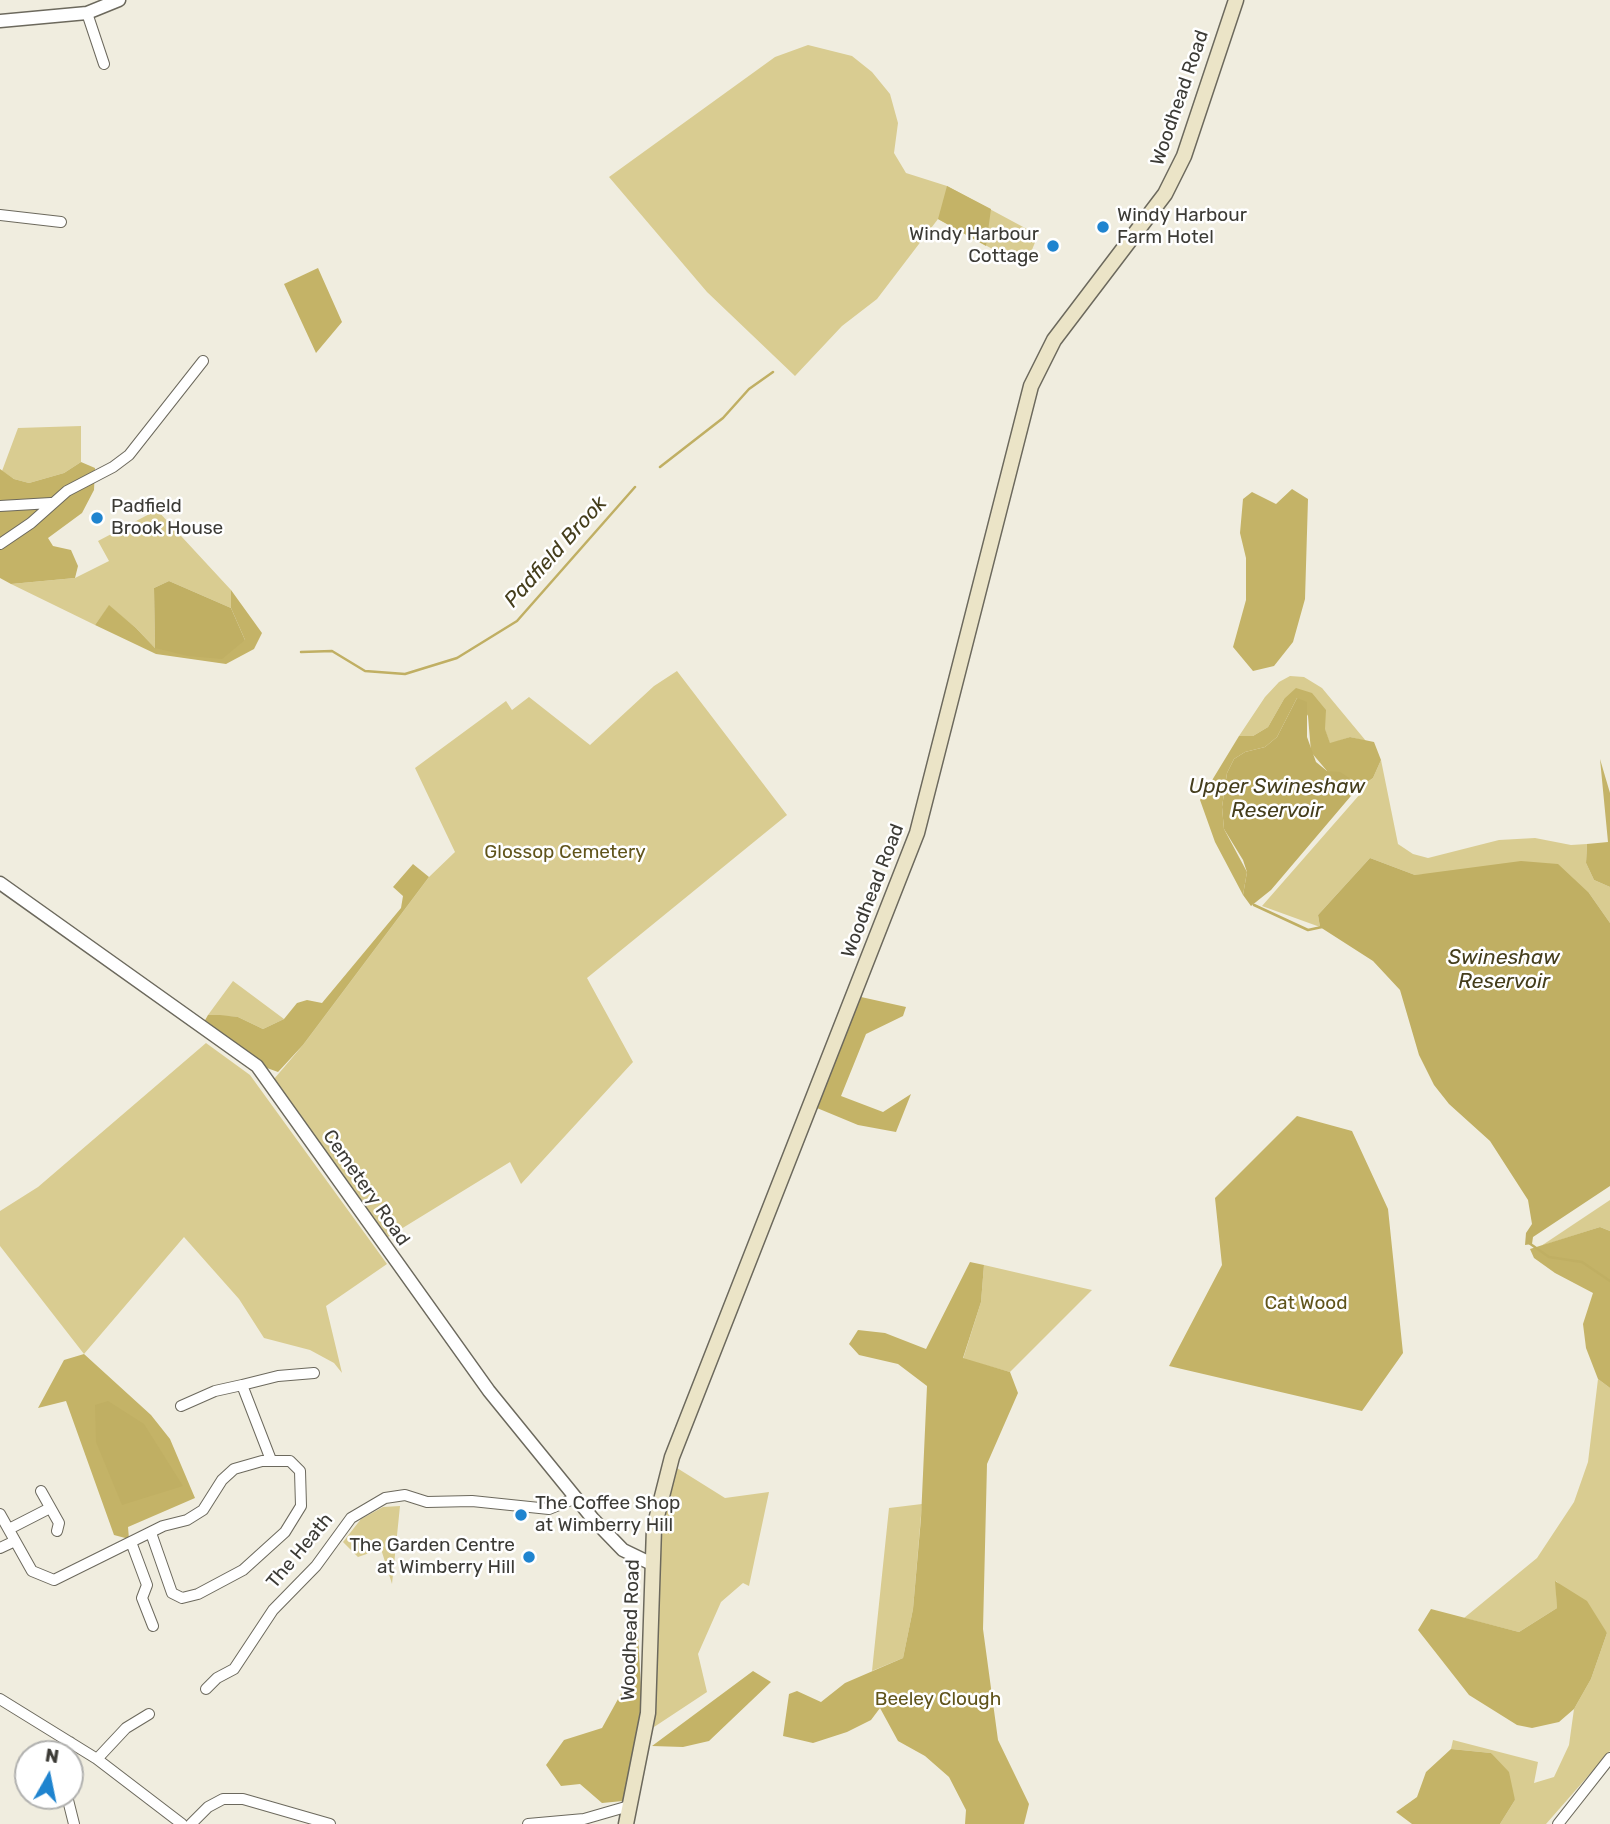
<!DOCTYPE html>
<style>
body{margin:0}
#map{position:relative;width:1610px;height:1824px;overflow:hidden;background:#f0eddf;font-family:Rubik,sans-serif}
canvas{display:block}
.north{position:absolute;left:14px;top:1740px;width:70px;height:70px;box-sizing:border-box;background:#fff;border:2px solid #b1b1af;border-radius:50%;rotate:9deg;font-size:19px;font-weight:700;line-height:28px;text-align:center;color:#3c3b36}
.north::after{content:'';display:block;margin:auto;width:24px;height:32px;background:#1f84cf;clip-path:polygon(50% 0,100% 100%,50% 72%,0 100%)}
</style>
<div id="map">
<canvas width="1610" height="1824"></canvas>
<div class="north">N</div>
</div>
<script>
const ctx = document.querySelector('canvas').getContext('2d');
ctx.lineJoin = 'round';
function fill(path, color) { ctx.fillStyle = color; ctx.fill(path, 'evenodd'); }
const poly = rows => new Path2D(rows.map(r => 'M' + r).join(''));
function stroke(path, color, width, dash) { ctx.strokeStyle = color; ctx.lineWidth = width; ctx.lineCap = dash ? 'butt' : 'round'; ctx.setLineDash(dash || []); ctx.stroke(path); }
function write(font, color, halo, rows, align = 'center') {
  ctx.font = font + ' Rubik,sans-serif'; ctx.lineWidth = 5; ctx.setLineDash([]); ctx.textBaseline = 'middle'; ctx.strokeStyle = halo; ctx.fillStyle = color; for (const [text, x, y, turn = 0] of rows) {
    ctx.save(); ctx.translate(x, y); ctx.rotate((+turn || 0) * Math.PI / 180); ctx.textAlign = isNaN(turn) ? turn : align; if (halo) ctx.strokeText(text, 0, 0); ctx.fillText(text, 0, 0); ctx.restore();
  }
}
fill(poly([
 [808,45,852,56,872,72,890,94,898,123,894,153,906,173,947,186,1038,235,1025,267,938,219,877,299,842,326,795,376,707,292,609,177,775,57],
 [81,426,81,462,64,473,29,483,14,479,2,471,18,428],
 [157,510,231,590,231,608,169,581,154,588,155,648,136,628,109,606,95,625,11,584,75,578,109,561,98,541],
 [677,671,787,815,587,978,633,1062,521,1184,510,1162,388,1237,275,1086,274,1079,303,1045,429,877,455,852,415,768,506,701,512,710,529,697,590,745,654,686],
 [1290,676,1304,677,1322,688,1366,741,1350,737,1330,744,1312,694,1284,699,1268,727,1253,736,1239,736,1265,697,1279,682],
 [1381,760,1398,844,1413,854,1428,858,1499,840,1535,838,1571,845,1587,844,1586,863,1594,880,1610,887,1610,923,1589,893,1435,874,1415,875,1370,858,1318,915,1320,927,1262,906,1361,793,1362,786,1373,778],
 [233,981,284,1019,263,1029,238,1017,208,1015],
 [206,1043,250,1075,387,1264,326,1306,342,1373,334,1363,310,1350,264,1338,239,1299,184,1237,84,1354,0,1246,0,1211,38,1187],
 [1610,1200,1610,1231,1600,1227,1541,1246],
 [984,1265,1092,1290,1010,1372,963,1359,981,1302],
 [1598,1379,1610,1388,1610,1751,1546,1824,1500,1824,1515,1800,1491,1753,1451,1749,1453,1740,1538,1762,1534,1783,1554,1777,1569,1745,1574,1709,1591,1679,1607,1633,1556,1581,1557,1608,1519,1632,1464,1618,1537,1558,1574,1502,1588,1462],
 [677,1468,725,1498,769,1492,749,1586,743,1583,721,1602,698,1654,707,1692,651,1729,660,1548,667,1496],
 [922,1504,913,1609,903,1658,872,1671,889,1508],
 [400,1506,392,1584,381,1549,358,1557,343,1542,361,1519,383,1507]
]), '#d9cc91');
fill(poly([
 [947,186,991,209,986,246,938,219],
 [318,268,342,322,316,353,284,284],
 [81,462,95,468,94,490,82,513,48,538,53,546,71,550,78,566,75,578,11,584,0,578,0,469,14,479,29,483,64,473],
 [1292,489,1308,499,1305,599,1293,642,1274,666,1253,671,1233,647,1246,600,1246,558,1240,533,1243,499,1252,492,1276,504],
 [231,590,262,633,254,649,226,664,156,654,95,625,109,605,136,628,155,648,245,640,231,608],
 [1296,688,1312,693,1326,710,1325,729,1330,743,1350,737,1374,742,1381,760,1373,778,1356,790,1351,779,1327,771,1311,752,1308,716,1297,698,1277,737,1265,747,1245,752,1234,759,1227,773,1222,807,1224,829,1247,872,1243,895,1215,842,1200,800,1239,736,1253,736,1268,727,1284,699],
 [1600,759,1610,793,1610,887,1594,880,1586,863,1587,844,1608,842],
 [413,864,429,877,303,1045,278,1072,267,1068,204,1022,208,1015,220,1015,238,1017,263,1029,284,1019,297,1003,307,1000,322,1003,401,908,403,896,393,887],
 [861,997,906,1007,903,1016,866,1034,841,1096,883,1112,911,1094,896,1132,858,1125,817,1108],
 [1297,1116,1352,1131,1388,1209,1403,1353,1362,1411,1169,1366,1222,1265,1215,1198],
 [1600,1227,1610,1231,1610,1388,1598,1379,1586,1348,1583,1324,1593,1293,1555,1273,1534,1258,1530,1249],
 [970,1262,984,1265,981,1302,963,1358,1010,1372,1018,1393,987,1464,983,1629,998,1740,1029,1804,1024,1824,965,1824,966,1810,949,1777,925,1756,898,1741,880,1708,871,1720,847,1732,813,1743,783,1736,789,1694,797,1691,821,1702,845,1683,903,1658,913,1609,921,1518,927,1386,898,1364,859,1355,849,1344,858,1330,885,1333,926,1349],
 [84,1354,151,1415,170,1439,195,1498,128,1527,129,1539,114,1535,66,1401,38,1408,64,1360],
 [1555,1581,1587,1601,1607,1633,1591,1679,1574,1709,1559,1722,1532,1728,1517,1725,1469,1695,1418,1630,1431,1609,1519,1632,1557,1608],
 [638,1633,642,1709,623,1801,602,1803,580,1784,561,1786,546,1765,564,1740,602,1728,623,1690],
 [753,1671,771,1682,709,1741,683,1747,652,1746],
 [1451,1749,1491,1753,1509,1772,1515,1800,1500,1824,1412,1824,1396,1812,1417,1797,1426,1772]
]), '#c4b367');
fill(poly([
 [169,581,231,608,245,640,222,659,188,656,155,648,154,588],
 [1297,698,1307,702,1307,737,1316,762,1327,771,1340,772,1351,779,1356,790,1271,890,1251,906,1243,895,1247,872,1243,860,1224,829,1222,807,1227,773,1234,759,1245,752,1265,747,1277,737],
 [1370,858,1415,875,1521,861,1558,864,1589,893,1610,923,1610,1186,1533,1237,1532,1244,1525,1245,1526,1233,1532,1224,1528,1200,1490,1141,1449,1104,1434,1085,1419,1055,1400,990,1373,961,1320,927,1318,915],
 [108,1401,144,1424,183,1486,122,1505,96,1442,95,1405]
]), '#c0af63');
stroke(poly([
 [660,467,723,418,749,389,773,372],
 [301,652,332,651,365,671,405,674,457,658,517,621,635,487],
 [1254,905,1308,930,1322,927],
 [1529,1243,1549,1257,1582,1262,1610,1281]
]), '#c0af63', 2.5);
const minor = poly([
 [87,13,104,64],
 [0,215,61,222],
 [0,506,51,503],
 [0,544,31,523,67,491,113,467,129,455,203,361],
 [242,1385,278,1376,314,1373],
 [181,1406,215,1391,242,1385,271,1460],
 [41,1491,59,1523,57,1531],
 [0,1514,32,1571,54,1580,163,1526,187,1520,203,1510,222,1480,234,1469,262,1461,290,1461,300,1471,301,1506,285,1532,243,1570,198,1594,182,1598,172,1593,151,1533],
 [9,1529,50,1508],
 [131,1542,147,1585,142,1598,153,1626],
 [0,1548,15,1541],
 [206,1689,217,1678,234,1669,273,1610,316,1566,351,1518,385,1498,405,1495,427,1502,472,1501,549,1509,576,1498],
 [0,1699,97,1759,182,1824],
 [65,1754,70,1742],
 [97,1759,126,1728,149,1714],
 [67,1796,74,1824],
 [191,1824,208,1807,223,1799,243,1799,330,1824],
 [528,1824,584,1819,629,1806],
 [1558,1824,1610,1758]
]);
const tertiary = poly([
 [0,21,87,13,119,0],
 [0,883,257,1066,489,1391,593,1519,623,1550,652,1564]
]);
const secondary = poly([
 [626,1824,648,1713,654,1528,672,1457,917,833,1031,386,1054,340,1165,194,1184,156,1236,0]
]);
stroke(minor, '#6c695d', 12);
stroke(tertiary, '#6c695d', 15);
stroke(secondary, '#6c695d', 17);
stroke(minor, '#fff', 10);
stroke(tertiary, '#fff', 12);
stroke(secondary, '#ebe4c7', 14);
for (const [x, y, r, color] of [
 [1103,227,7,"#1f84cf"],
 [1053,246,7,"#1f84cf"],
 [97,518,7,"#1f84cf"],
 [521,1515,7,"#1f84cf"],
 [529,1557,7,"#1f84cf"]
]) { const dot = new Path2D(); dot.arc(x, y, r, 0, 2 * Math.PI); ctx.fillStyle = color; ctx.fill(dot); stroke(dot, '#fff', 2.5); }
write('19px', '#3c3b36', '#fff', [
 ["Woodhead Road",1180,98,-71],
 ["Woodhead Road",873,891,-69],
 ["Cemetery Road",366,1188,55],
 ["The Heath",300,1551,-50],
 ["Woodhead Road",631,1630,-88]
]);
write('19px', '#3c3b36', '#fff', [
 ["Windy Harbour",1117,216],
 ["Farm Hotel",1117,238],
 ["Windy Harbour",1039,235,"right"],
 ["Cottage",1039,257,"right"],
 ["Padfield",111,507],
 ["Brook House",111,529],
 ["The Coffee Shop",535,1504],
 ["at Wimberry Hill",535,1526],
 ["The Garden Centre",515,1546,"right"],
 ["at Wimberry Hill",515,1568,"right"]
], 'left');
write('19px', '#60541b', '#fff', [
 ["Glossop Cemetery",565,853],
 ["Cat Wood",1306,1304],
 ["Beeley Clough",938,1700]
]);
write('italic 21px', '#453e1c', '#fff', [
 ["Padfield Brook",556,552,-48],
 ["Upper Swineshaw",1277,787],
 ["Reservoir",1277,811],
 ["Swineshaw",1504,958],
 ["Reservoir",1504,982]
]);
</script>
